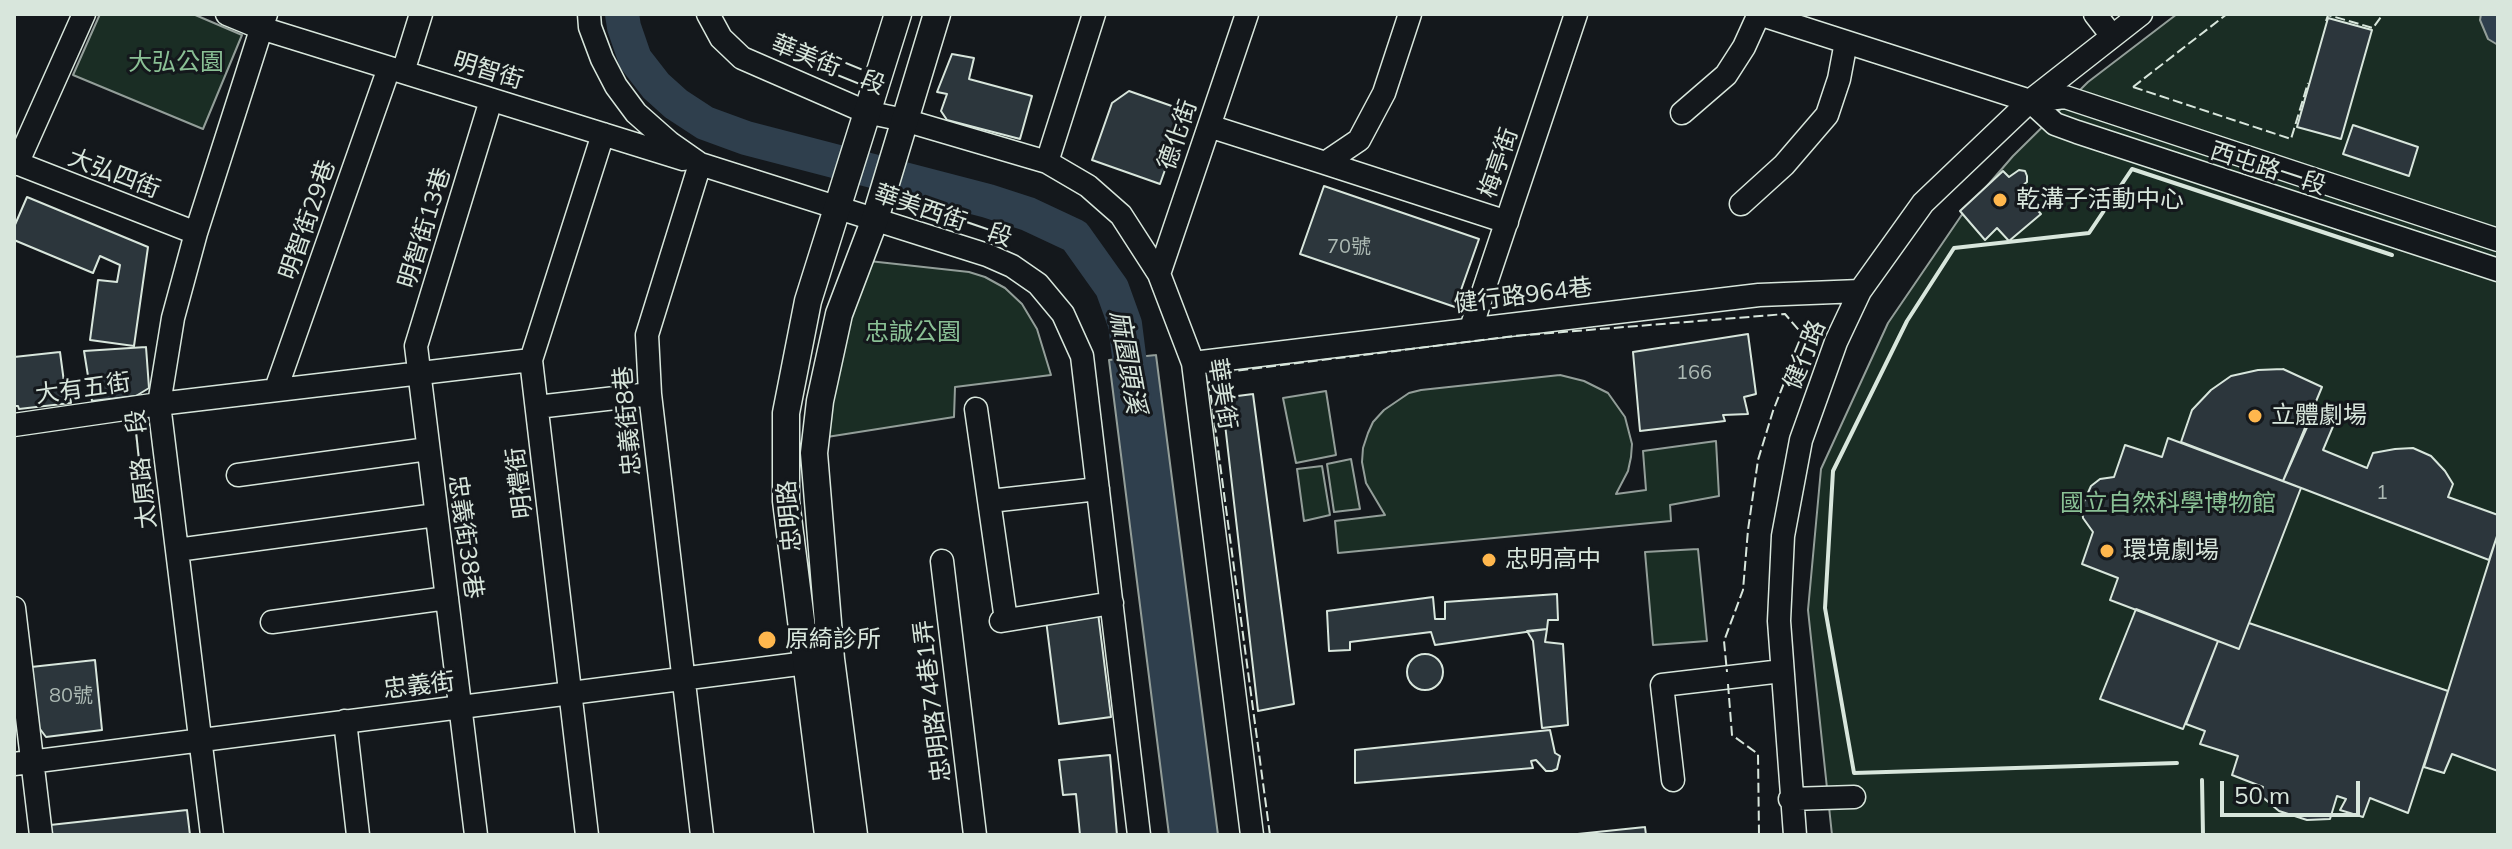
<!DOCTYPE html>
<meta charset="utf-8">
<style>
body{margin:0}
#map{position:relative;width:2512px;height:849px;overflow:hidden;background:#14181c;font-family:Mulish,sans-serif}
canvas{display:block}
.frame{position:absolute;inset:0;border:16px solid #d8e6dc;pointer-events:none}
.scale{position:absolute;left:2220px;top:781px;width:140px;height:36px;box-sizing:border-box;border:4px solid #d8e6dc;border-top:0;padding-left:10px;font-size:24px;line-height:28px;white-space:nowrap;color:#d8e6dc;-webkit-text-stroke:6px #14181c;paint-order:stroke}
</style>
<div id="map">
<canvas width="2512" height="849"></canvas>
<div class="frame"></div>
<div class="scale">50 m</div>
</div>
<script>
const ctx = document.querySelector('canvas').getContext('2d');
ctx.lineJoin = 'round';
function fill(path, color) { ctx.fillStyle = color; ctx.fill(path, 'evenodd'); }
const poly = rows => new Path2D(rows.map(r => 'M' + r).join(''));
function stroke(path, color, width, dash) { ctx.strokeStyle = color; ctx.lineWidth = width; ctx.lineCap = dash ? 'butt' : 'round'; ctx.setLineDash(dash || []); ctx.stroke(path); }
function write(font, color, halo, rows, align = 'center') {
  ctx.font = font + ' Mulish,"Noto Sans TC",sans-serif'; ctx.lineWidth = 6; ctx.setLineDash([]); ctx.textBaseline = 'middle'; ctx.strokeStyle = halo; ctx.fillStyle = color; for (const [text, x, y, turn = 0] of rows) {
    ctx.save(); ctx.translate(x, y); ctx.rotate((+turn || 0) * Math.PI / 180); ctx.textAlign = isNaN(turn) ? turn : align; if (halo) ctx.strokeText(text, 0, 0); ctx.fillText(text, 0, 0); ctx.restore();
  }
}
const green = poly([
 [100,14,193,14,242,35,203,129,73,75,100,14],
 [2177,14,2498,14,2498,835,1832,835,1808,610,1821,469,1888,323,1961,216,2013,156,2088,82,2177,14],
 [869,261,969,272,985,277,1005,288,1022,304,1037,329,1051,375,955,387,954,417,827,437,832,379,869,261],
 [1560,375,1584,381,1608,393,1625,417,1632,444,1631,457,1628,471,1616,494,1646,490,1643,451,1716,441,1719,496,1670,505,1671,521,1338,553,1335,521,1385,515,1366,483,1362,462,1363,448,1368,433,1373,422,1384,410,1409,393,1421,390,1560,375],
 [1326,391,1336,455,1296,463,1283,398,1326,391],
 [1351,459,1360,509,1334,512,1327,464,1351,459],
 [1322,466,1330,515,1304,521,1297,469,1322,466],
 [1698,549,1707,641,1653,645,1645,552,1698,549]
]);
fill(green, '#1a2d24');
stroke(green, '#939e99', 2);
const water = poly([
 [2481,14,2498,14,2498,45,2488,39,2480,20,2481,14],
 [1156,355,1218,835,1169,835,1109,360,1156,355]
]);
fill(water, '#2f3f4d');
stroke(water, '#939e99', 2);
stroke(poly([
 [622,14,624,27,635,59,656,86,676,104,705,123,746,138,988,201,1028,214,1075,236,1112,288,1125,324,1135,403]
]), '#2f3f4d', 34);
const building = poly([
 [2328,18,2372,30,2341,139,2297,127,2328,18],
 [952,54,974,58,969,79,1032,96,1020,139,947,120,941,111,947,94,937,92,952,54],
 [1129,91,1186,111,1160,184,1092,160,1112,103,1129,91],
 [2353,125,2418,147,2409,176,2343,154,2353,125],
 [2019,170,2025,171,2027,176,2027,182,2018,189,2041,214,2009,241,1997,228,1985,240,1960,211,2003,171,2009,177,2019,170],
 [1324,186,1479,239,1455,307,1300,254,1324,186],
 [27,197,148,247,134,346,90,340,98,280,117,282,120,265,100,256,93,273,14,240,14,227,27,197],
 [1748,334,1756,394,1744,397,1748,414,1723,415,1725,421,1640,431,1633,352,1748,334],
 [146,347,149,388,136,396,92,401,84,351,146,347],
 [60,352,64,382,68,382,71,403,19,409,18,406,14,406,14,357,60,352],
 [2283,369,2322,387,2283,481,2181,442,2192,410,2211,390,2231,376,2258,370,2283,369],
 [1253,394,1294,704,1258,711,1222,398,1253,394],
 [2312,416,2334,424,2323,450,2367,468,2373,453,2395,449,2413,448,2431,456,2445,471,2453,484,2448,497,2498,515,2498,533,2489,560,2283,481,2312,416],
 [2168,438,2301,488,2239,649,2110,600,2118,578,2082,564,2093,532,2083,518,2082,506,2091,486,2100,479,2114,477,2125,445,2162,457,2168,438],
 [2498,533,2498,771,2452,754,2444,773,2424,767,2498,533],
 [1557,594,1558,620,1548,620,1547,629,1435,645,1431,632,1350,642,1350,650,1329,651,1327,611,1433,597,1435,619,1445,619,1445,602,1557,594],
 [2136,609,2218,641,2183,729,2100,699,2136,609],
 [1098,613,1111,717,1059,724,1046,620,1098,613],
 [2249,623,2448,691,2408,813,2370,798,2363,817,2340,810,2346,799,2337,796,2330,819,2307,820,2279,811,2260,795,2263,787,2232,775,2238,756,2200,744,2205,731,2186,724,2218,641,2239,649,2249,623],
 [1547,629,1545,642,1563,644,1568,725,1542,728,1533,641,1527,631,1547,629],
 '1407 672a18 18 0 1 1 36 0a18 18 0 1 1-36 0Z',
 [95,660,102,730,46,737,37,725,31,667,95,660],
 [1550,730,1555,753,1560,756,1557,769,1552,771,1546,771,1536,760,1531,761,1533,768,1355,783,1355,750,1550,730],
 [1110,755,1117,835,1080,835,1076,794,1063,795,1059,760,1110,755],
 [187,810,190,835,51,835,50,825,187,810],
 [1645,827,1646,835,1568,835,1645,827]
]);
fill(building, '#2c363c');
stroke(building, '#d8e6dc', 2);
const minor = poly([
 [227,14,261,28,683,159],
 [589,14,590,27,602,59,616,86,636,113,670,143,700,164,987,255,1012,266,1038,284,1063,314,1082,356,1139,835],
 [708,14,721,38,742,58,866,112,904,120,1047,162,1088,186,1121,215,1159,274,1193,363,1252,835],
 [1759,14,2030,101,2065,97,2498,240],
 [2095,14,2112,36],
 [403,72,421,14],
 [2030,101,2055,124,2077,132,2498,270],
 [1682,113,1726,75,1744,47,1759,14],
 [1209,126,1325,163,1359,140,1384,93,1410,14],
 [14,162,196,233],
 [1047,162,1094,14],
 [1325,163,1507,222],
 [17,164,84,14],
 [700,164,647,335,650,394,702,835],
 [1741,204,1784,165,1827,115,1839,79,1846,42],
 [1159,274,1247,14],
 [1471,328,1576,14],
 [1193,363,1759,295,1860,291],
 [276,389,389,68],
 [537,407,650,394],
 [976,409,1006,620],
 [14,425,159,404,531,360],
 [238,475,428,449],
 [990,501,1098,489],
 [177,550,436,515],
 [942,561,975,835],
 [14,608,41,835],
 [1001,621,1112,603],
 [272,622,447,598],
 [345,721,358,835],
 [14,764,822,661],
 [1673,780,1662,685,1782,671],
 [1790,799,1854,797],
 [212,835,159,404,173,318,196,233,266,14],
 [476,835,416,346,491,100],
 [587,835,531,360,603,134],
 [1795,835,1779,621,1783,536,1801,440,1836,342,1860,291,1923,203,2030,101,2141,14]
]);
const major = poly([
 [828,835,786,501,786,413,808,301,898,14],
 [854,835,831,659,814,453,820,401,839,314,875,219,937,14]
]);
stroke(minor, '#d8e6dc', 25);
stroke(major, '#d8e6dc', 29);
stroke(minor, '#14181c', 22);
stroke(major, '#14181c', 26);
stroke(poly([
 [2326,21,2328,15,2373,28,2383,14],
 [2133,87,2291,139,2308,83],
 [2133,87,2227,14],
 [1728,684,1732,735,1758,754,1759,835],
 [1270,835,1209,382,1219,373,1514,336,1785,314,1803,335,1773,411,1758,460,1748,530,1743,590,1724,641,1727,672]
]), '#d8e6dc', 2, [10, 4]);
stroke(poly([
 [2177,763,1854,773,1825,608,1833,471,1907,321,1954,248,2089,233,2132,169,2392,255],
 [2202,780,2203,835]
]), '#d8e6dc', 4);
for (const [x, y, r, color] of [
 [2000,200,8,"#ffb74d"],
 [2255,416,8,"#ffb74d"],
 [2107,551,8,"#ffb74d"],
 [1489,560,8,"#ffb74d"],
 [767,640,10,"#ffb74d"]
]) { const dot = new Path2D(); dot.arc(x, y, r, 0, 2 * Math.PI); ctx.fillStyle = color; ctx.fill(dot); stroke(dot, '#14181c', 3); }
write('20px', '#adbab4', null, [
 ["70號",1349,247],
 ["166",1694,373],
 ["1",2382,493],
 ["80號",71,696]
]);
write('24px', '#8ac095', '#14181c', [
 ["大弘公園",176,63],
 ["忠誠公園",913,333],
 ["國立自然科學博物館",2168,504]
]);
write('24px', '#d8e6dc', '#14181c', [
 ["華美街二段",828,65,22],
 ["明智街",488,71,17],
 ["德化街",1178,135,-71],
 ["梅亭街",1499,163,-71],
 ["西屯路一段",2268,169,18],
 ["大弘四街",114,174,21],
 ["華美西街一段",943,216,19],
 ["明智街29巷",308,220,-71],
 ["明智街13巷",425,228,-73],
 ["健行路964巷",1523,296,-7],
 ["健行路",1805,355,-68],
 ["大有五街",83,389,-8],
 ["華美街",1222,394,81],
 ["忠義街8巷",628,421,-95],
 ["太原路一段",142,469,-96],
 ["明禮街",520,483,-97],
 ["忠明路",790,516,-95],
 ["忠義街38巷",465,537,82],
 ["忠義街",419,686,-7],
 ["忠明路74巷1弄",933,701,-97]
]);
write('24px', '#d8e6dc', '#14181c', [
 ["乾溝子活動中心",2016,200],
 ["立體劇場",2271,416],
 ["環境劇場",2123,551],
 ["忠明高中",1505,560],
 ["原綺診所",785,640]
], 'left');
write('italic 26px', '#d8e6dc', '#14181c', [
 ["麻園頭溪",1127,362,80]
]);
</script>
